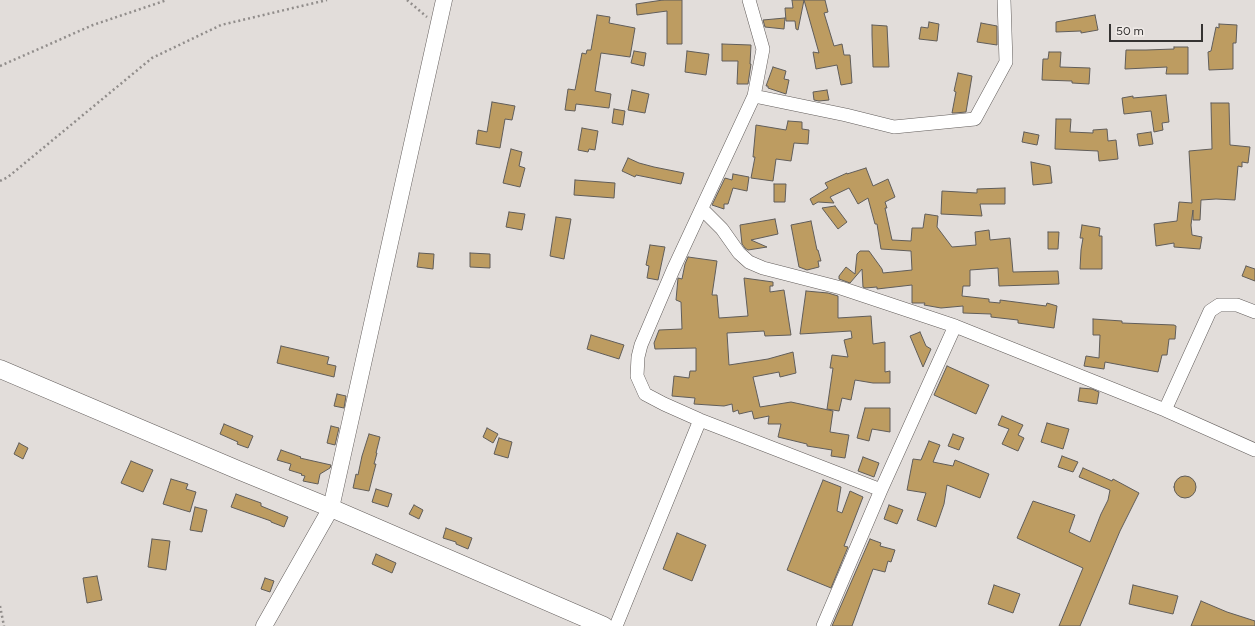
<!DOCTYPE html>
<style>
body{margin:0}
#map{position:relative;width:1255px;height:626px;overflow:hidden;background:#e2ddda;font-family:Figtree,sans-serif}
canvas{display:block}
.scale{position:absolute;left:1109px;top:24px;width:94px;height:18px;box-sizing:border-box;border:2px solid #353332;border-top:0;padding-left:5px;font-size:12px;line-height:14px;white-space:nowrap;color:#353332;-webkit-text-stroke:3px #efeae7;paint-order:stroke}
</style>
<div id="map">
<canvas width="1255" height="626"></canvas>
<div class="scale">50 m</div>
</div>
<script>
const ctx = document.querySelector('canvas').getContext('2d');
ctx.lineJoin = 'round';
function fill(path, color) { ctx.fillStyle = color; ctx.fill(path, 'evenodd'); }
const poly = rows => new Path2D(rows.map(r => 'M' + r).join(''));
function stroke(path, color, width, dash) { ctx.strokeStyle = color; ctx.lineWidth = width; ctx.lineCap = dash ? 'butt' : 'round'; ctx.setLineDash(dash || []); ctx.stroke(path); }
const building = poly([
 [663,0,682,0,682,44,667,44,667,11,637,15,636,4,663,0],
 [792,0,804,0,798,30,796,29,795,21,786,21,785,8,793,8,792,0],
 [804,0,825,0,828,12,824,13,834,46,842,44,844,55,850,55,852,83,841,85,837,65,816,69,813,52,819,53,804,0],
 [597,15,610,17,609,23,635,28,630,57,601,53,595,91,611,94,609,108,576,104,575,111,565,110,568,89,575,90,582,53,586,54,587,50,591,50,597,15],
 [1095,15,1098,30,1081,33,1081,31,1056,32,1056,22,1095,15],
 [785,18,784,29,765,27,763,20,785,18],
 [929,22,939,24,937,41,919,39,921,27,928,28,929,22],
 [981,23,997,26,997,45,977,42,981,23],
 [1219,24,1237,25,1236,43,1233,43,1233,69,1209,70,1208,52,1211,51,1216,27,1219,28,1219,24],
 [872,25,887,26,889,67,873,67,872,35,872,25],
 [722,44,751,45,750,64,751,64,748,84,737,84,738,61,722,61,722,44],
 [1174,47,1188,47,1188,74,1166,74,1167,67,1125,69,1126,50,1146,50,1174,49,1174,47],
 [634,51,646,53,644,66,631,63,634,51],
 [687,51,709,54,706,75,685,72,687,51],
 [1049,52,1061,52,1060,67,1090,68,1089,84,1072,83,1072,81,1042,80,1043,59,1048,59,1049,52],
 [773,67,786,71,784,79,789,80,786,94,768,88,768,86,766,86,773,67],
 [958,73,972,76,966,112,955,113,952,113,956,92,954,91,958,73],
 [632,90,649,94,645,113,628,110,632,90],
 [827,90,829,100,819,101,814,100,813,92,827,90],
 [1166,95,1169,122,1162,123,1163,130,1154,132,1151,111,1124,114,1122,98,1133,96,1133,98,1166,95],
 [492,102,515,106,512,120,505,119,500,148,476,144,478,130,487,132,492,102],
 [1211,103,1229,103,1230,145,1250,147,1248,163,1242,162,1242,167,1238,166,1235,200,1216,199,1201,200,1200,220,1193,220,1193,210,1191,225,1192,235,1202,237,1200,249,1174,247,1174,243,1156,246,1154,224,1177,221,1179,202,1192,203,1189,151,1212,149,1211,103],
 [614,109,625,111,623,125,612,123,614,109],
 [1056,119,1071,119,1070,132,1093,133,1093,130,1107,129,1108,141,1116,140,1118,159,1099,161,1098,151,1055,149,1056,119],
 [788,121,802,122,802,129,809,130,808,144,794,143,791,161,776,159,773,181,751,178,755,157,753,157,756,125,786,130,788,121],
 [582,128,598,131,595,150,589,149,588,152,578,150,582,128],
 [1024,132,1039,135,1037,145,1022,142,1024,132],
 [1151,132,1153,144,1139,146,1137,134,1151,132],
 [511,149,522,152,519,166,525,168,520,187,503,183,511,149],
 [628,158,639,163,654,167,684,173,681,184,636,175,635,177,622,171,628,158],
 [1031,162,1050,166,1052,183,1033,185,1031,162],
 [866,168,873,186,888,179,895,197,885,202,887,208,885,208,892,240,911,241,912,228,923,228,925,214,938,216,937,227,952,247,976,245,975,232,989,230,990,240,1010,238,1013,272,1058,271,1059,284,999,286,998,268,970,270,970,286,963,286,962,296,989,299,989,302,1000,303,1000,300,1046,306,1047,303,1057,306,1054,328,1018,323,1018,320,991,317,991,314,963,313,963,306,941,308,924,305,925,303,912,303,912,285,877,289,877,287,865,288,863,287,862,269,850,283,839,279,839,276,846,267,855,274,857,254,860,251,869,251,882,269,883,273,912,270,911,251,881,249,877,224,875,224,868,198,858,204,849,188,830,197,834,203,818,202,813,205,810,199,828,188,825,183,847,173,847,174,866,168],
 [733,174,749,177,747,191,733,188,728,204,724,204,724,209,712,205,725,178,732,180,733,174],
 [575,180,615,183,614,198,574,195,575,180],
 [774,184,786,184,785,202,774,202,774,184],
 [1005,188,1005,204,980,204,982,216,941,214,942,191,977,193,977,189,1005,188],
 [835,206,847,222,838,229,822,208,835,206],
 [509,212,525,214,522,230,506,227,509,212],
 [556,217,571,219,564,259,550,256,556,217],
 [775,219,778,234,751,240,767,247,748,250,745,248,742,244,740,225,775,219],
 [811,221,817,250,818,250,821,261,818,261,819,267,807,270,799,267,791,225,811,221],
 [1082,225,1100,228,1099,236,1102,236,1102,269,1080,269,1081,250,1083,238,1080,238,1082,225],
 [1048,232,1059,232,1058,249,1048,249,1048,232],
 [650,245,665,247,658,280,647,278,649,266,646,265,650,245],
 [419,253,434,254,433,269,417,267,419,253],
 [470,253,490,254,490,268,470,267,470,253],
 [688,257,717,261,712,295,717,295,719,318,748,316,744,278,773,282,773,286,770,286,770,292,784,290,791,335,765,336,764,331,727,333,729,365,768,359,793,352,796,373,780,377,779,372,753,377,760,407,791,402,833,411,830,432,849,435,845,458,831,456,832,450,807,446,807,444,778,437,781,424,768,424,769,416,754,419,752,411,739,414,738,410,733,412,732,404,724,406,694,404,695,398,672,396,674,376,689,378,690,371,696,371,696,348,655,349,654,343,659,330,682,329,681,302,676,300,678,278,682,279,685,264,688,257],
 [1246,266,1255,269,1255,281,1242,276,1246,266],
 [806,291,828,293,838,296,838,318,871,316,873,344,885,342,885,372,890,371,890,383,873,383,855,380,851,400,842,398,839,411,827,409,833,368,830,368,832,355,848,357,844,340,852,338,851,331,800,334,806,291],
 [1093,319,1122,321,1122,323,1174,325,1176,326,1175,339,1169,339,1167,355,1162,355,1158,372,1105,362,1104,369,1084,366,1086,356,1099,358,1100,335,1093,335,1093,319],
 [920,332,926,346,931,349,923,367,910,336,920,332],
 [591,335,624,345,619,359,587,349,591,335],
 [281,346,329,357,327,364,336,366,334,377,277,363,281,346],
 [947,366,989,385,976,414,934,395,947,366],
 [1080,388,1092,389,1099,392,1097,404,1078,401,1080,388],
 [337,394,346,396,344,408,334,406,337,394],
 [865,408,890,408,890,432,872,429,869,441,857,438,865,408],
 [1002,416,1023,425,1018,435,1024,438,1018,451,1002,444,1009,429,998,425,1002,416],
 [1047,423,1069,429,1063,449,1041,442,1047,423],
 [224,424,253,436,248,448,237,444,238,442,220,434,224,424],
 [331,426,339,428,335,445,327,443,331,426],
 [487,428,498,434,493,443,483,437,487,428],
 [369,434,380,437,376,453,377,453,374,464,376,464,369,491,353,488,356,474,358,475,362,456,369,434],
 [953,434,964,438,959,450,948,446,953,434],
 [499,438,512,442,508,458,494,454,499,438],
 [929,441,940,445,933,462,953,466,955,460,989,474,980,498,947,485,944,504,936,527,917,520,926,493,907,490,913,459,921,460,929,441],
 [19,443,28,448,23,459,14,454,19,443],
 [281,450,301,457,300,458,331,465,330,468,320,474,318,484,303,481,305,476,301,475,302,474,289,470,291,464,277,460,281,450],
 [1062,456,1078,462,1073,472,1058,467,1062,456],
 [863,457,879,463,874,477,858,471,863,457],
 [131,461,153,470,143,492,121,483,131,461],
 [1083,468,1112,481,1113,479,1139,493,1120,531,1080,626,1059,626,1083,568,1017,538,1033,501,1075,515,1069,532,1090,542,1101,514,1108,500,1110,490,1079,477,1083,468],
 '1174 487a11 11 0 1 1 22 0a11 11 0 1 1-22 0Z',
 [171,479,188,484,186,489,196,492,190,512,163,504,171,479],
 [823,480,841,487,837,511,842,513,850,491,863,497,844,546,848,547,831,588,787,570,823,480],
 [376,489,392,494,388,507,372,502,376,489],
 [236,494,261,503,261,506,288,517,284,527,271,522,271,521,231,507,236,494],
 [414,505,423,510,419,519,409,514,414,505],
 [889,505,903,510,897,524,884,519,889,505],
 [195,507,207,510,202,532,190,530,195,507],
 [446,528,472,538,468,549,456,544,456,542,443,538,446,528],
 [677,533,706,545,692,581,663,569,677,533],
 [152,539,170,541,166,570,148,567,152,539],
 [870,539,881,543,880,546,895,550,891,562,888,561,885,572,873,569,852,626,832,626,870,539],
 [376,554,396,563,392,573,372,564,376,554],
 [97,576,102,600,87,603,83,578,97,576],
 [265,578,274,581,270,592,261,589,265,578],
 [994,585,1020,594,1013,613,988,604,994,585],
 [1133,585,1178,596,1173,614,1129,604,1133,585],
 [1201,601,1227,612,1255,621,1255,626,1191,626,1201,601]
]);
fill(building, '#bd9c61');
stroke(building, '#605d5a', 1);
const minor = poly([
 [749,0,763,49,754,96,673,270,641,345,638,357,637,376,645,394,664,404,700,420,881,490],
 [754,96,846,115,894,127,975,119,1006,62,1004,0],
 [702,209,722,229,739,253,749,262,763,268,841,288,955,326,1165,410,1255,450],
 [1165,410,1210,311,1219,305,1237,305,1255,312],
 [616,626,700,420],
 [823,626,881,490,955,326]
]);
const tertiary = poly([
 [264,626,331,508,444,0]
]);
const secondary = poly([
 [0,369,238,470,331,508,604,626]
]);
stroke(minor, '#625d5b', 14);
stroke(tertiary, '#625d5b', 17);
stroke(secondary, '#625d5b', 19);
stroke(poly([
 [407,0,427,17],
 [0,66,93,25,167,0],
 [0,181,8,177,152,58,221,25,327,0],
 [0,606,4,626]
]), '#918d8b', 2.5, [2, 3]);
stroke(minor, '#fff', 13);
stroke(tertiary, '#fff', 16);
stroke(secondary, '#fff', 18);
</script>
